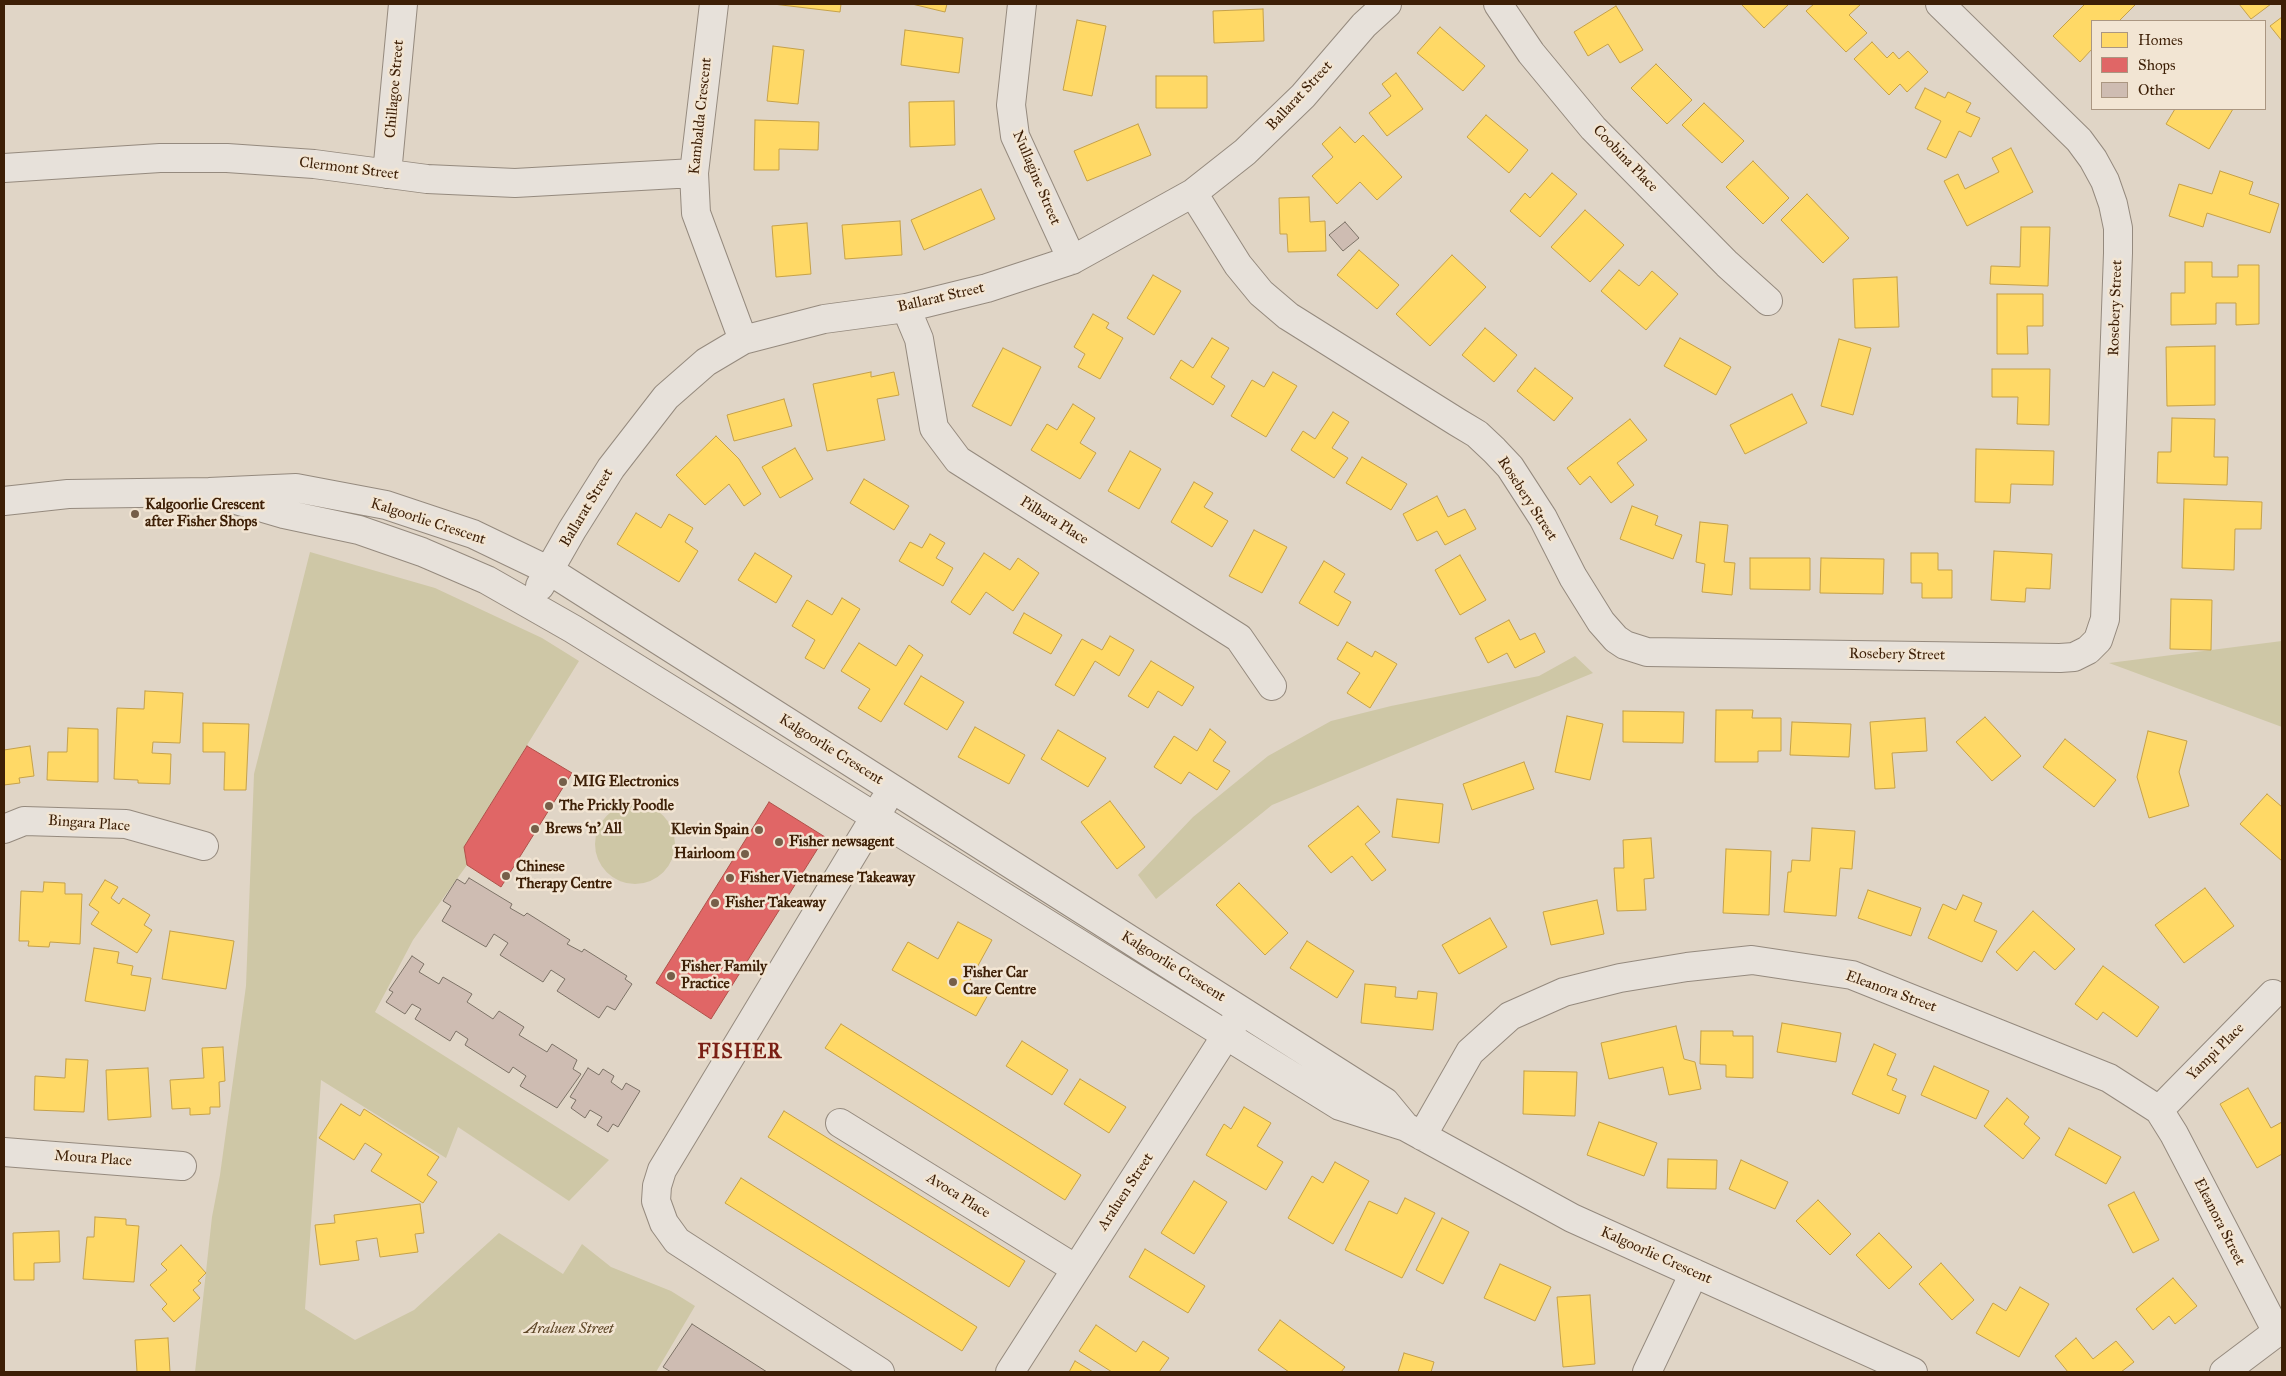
<!DOCTYPE html>
<meta charset="utf-8">
<style>
body{margin:0}
#map{position:relative;width:2286px;height:1376px;overflow:hidden;background:#e0d5c6;font-family:"IM FELL Great Primer",serif}
canvas{display:block}
.frame{position:absolute;inset:0;border:5px solid #3d1f06;pointer-events:none}
.legend{position:absolute;left:2091px;top:20px;width:175px;height:90px;box-sizing:border-box;background:#f2e5d3;border:1px solid #aa9681;margin:0;padding:6px 9px;list-style:none;font-size:15px;color:#3d1f06}
.legend li{display:flex;align-items:center;gap:10px;height:25px}
.legend b{width:25px;border:1px solid #aa9681}
</style>
<div id="map">
<canvas width="2286" height="1376"></canvas>
<div class="frame"></div>
<ul class="legend">
<li><b style="height:14px;background:#ffd966"></b>Homes</li>
<li><b style="height:14px;background:#e06666"></b>Shops</li>
<li><b style="height:14px;background:#cebcb2"></b>Other</li>
</ul>
</div>
<script>
const ctx = document.querySelector('canvas').getContext('2d');
ctx.lineJoin = 'round';
function fill(path, color) { ctx.fillStyle = color; ctx.fill(path, 'evenodd'); }
const poly = rows => new Path2D(rows.map(r => 'M' + r).join(''));
function stroke(path, color, width, dash) { ctx.strokeStyle = color; ctx.lineWidth = width; ctx.lineCap = dash ? 'butt' : 'round'; ctx.setLineDash(dash || []); ctx.stroke(path); }
function write(font, color, halo, rows, align = 'center') {
  ctx.font = font + ' "IM FELL Great Primer",serif'; ctx.lineWidth = 5; ctx.setLineDash([]); ctx.textBaseline = 'middle'; ctx.strokeStyle = halo; ctx.fillStyle = color; for (const [text, x, y, turn = 0] of rows) {
    ctx.save(); ctx.translate(x, y); ctx.rotate((+turn || 0) * Math.PI / 180); ctx.textAlign = isNaN(turn) ? turn : align; if (halo) ctx.strokeText(text, 0, 0); ctx.fillText(text, 0, 0); ctx.restore();
  }
}
fill(poly([
 [310,552,435,588,542,638,579,661,464,847,467,865,413,940,375,1012,609,1160,569,1201,458,1127,446,1158,321,1080,305,1309,355,1340,414,1310,499,1233,563,1274,582,1244,611,1267,671,1291,695,1306,656,1372,195,1372,212,1217,220,1175,246,986,254,774],
 [2282,641,2282,727,2109,663],
 [1575,656,1593,673,1272,805,1156,899,1138,875,1193,817,1268,756,1331,721,1391,706,1539,676],
 '595 844a40 40 0 1 1 80 0a40 40 0 1 1-80 0Z'
]), '#cec7a6');
const homes = poly([
 [773,4,841,4,840,12,773,4],
 [912,4,947,4,945,12,912,4],
 [1741,4,1789,4,1764,28,1741,4],
 [1814,4,1861,4,1849,15,1867,33,1846,52,1806,11,1814,4],
 [2085,4,2136,4,2119,21,2092,21,2092,49,2080,62,2053,36,2085,4],
 [2239,4,2271,4,2251,19,2239,4],
 [1616,6,1643,50,1620,63,1608,44,1588,56,1574,32,1616,6],
 [1263,9,1264,41,1214,43,1213,11,1263,9],
 [2282,17,2282,41,2270,26,2282,17],
 [1077,20,1106,26,1092,96,1063,90,1077,20],
 [1440,27,1485,66,1463,91,1417,53,1440,27],
 [905,30,963,38,959,73,901,65,905,30],
 [1872,42,1887,58,1893,52,1899,59,1908,51,1928,72,1907,92,1900,84,1889,95,1854,59,1872,42],
 [773,46,804,50,798,104,767,101,773,46],
 [1656,64,1692,100,1667,124,1631,88,1656,64],
 [1396,73,1423,109,1387,136,1369,113,1391,96,1382,84,1396,73],
 [1156,76,1207,76,1207,108,1156,108,1156,76],
 [1925,88,1945,98,1948,92,1971,103,1966,112,1980,118,1971,137,1959,131,1946,158,1927,149,1941,121,1915,108,1925,88],
 [954,101,955,145,910,147,909,102,954,101],
 [1704,103,1744,141,1722,163,1682,125,1704,103],
 [2175,109,2233,109,2209,149,2166,124,2175,109],
 [1486,115,1528,150,1509,173,1467,137,1486,115],
 [755,120,819,122,818,150,779,149,779,170,754,170,755,120],
 [1138,124,1151,155,1087,181,1074,151,1138,124],
 [1340,127,1355,143,1363,135,1402,177,1377,200,1360,182,1337,204,1312,176,1333,157,1322,144,1340,127],
 [2011,148,2033,192,1967,226,1944,181,1958,174,1965,189,1999,172,1992,158,2011,148],
 [1753,161,1789,198,1763,224,1726,187,1753,161],
 [2220,171,2253,182,2249,194,2279,204,2270,233,2207,213,2203,227,2169,216,2179,184,2212,194,2220,171],
 [1552,173,1577,194,1540,237,1510,211,1525,193,1530,198,1552,173],
 [981,189,995,219,924,250,911,220,981,189],
 [1807,194,1849,238,1823,263,1781,220,1807,194],
 [1309,197,1310,222,1325,221,1326,251,1288,252,1287,234,1280,234,1279,198,1309,197],
 [1585,210,1624,245,1590,282,1551,247,1585,210],
 [900,221,902,255,845,259,842,225,900,221],
 [807,223,811,274,776,277,772,226,807,223],
 [2021,227,2050,227,2048,286,1990,284,1991,266,2020,267,2021,227],
 [1359,250,1399,285,1377,309,1337,275,1359,250],
 [1452,255,1486,287,1430,346,1396,314,1452,255],
 [2185,262,2212,262,2212,277,2238,277,2238,265,2259,265,2259,324,2236,325,2236,303,2216,303,2216,324,2171,325,2171,293,2185,293,2185,262],
 [1619,270,1639,286,1652,271,1678,294,1646,330,1601,291,1619,270],
 [1153,275,1181,291,1154,335,1127,318,1153,275],
 [1897,277,1899,327,1855,328,1853,279,1897,277],
 [1997,294,2043,294,2043,326,2027,326,2028,354,1997,354,1997,294],
 [1093,314,1109,323,1106,328,1123,338,1100,379,1078,367,1085,354,1074,347,1093,314],
 [1485,328,1517,355,1494,382,1462,355,1485,328],
 [1212,338,1229,348,1211,377,1225,386,1213,405,1170,378,1181,360,1193,368,1212,338],
 [1680,338,1731,367,1716,395,1664,366,1680,338],
 [1839,339,1871,348,1853,415,1821,406,1839,339],
 [2215,346,2215,405,2167,406,2166,347,2215,346],
 [1003,348,1041,367,1011,426,972,406,1003,348],
 [1535,368,1573,398,1554,421,1517,391,1535,368],
 [1992,369,2050,369,2049,425,2017,424,2018,397,1992,397,1992,369],
 [871,372,871,377,894,372,899,395,877,399,885,440,827,451,813,384,871,372],
 [1273,372,1297,386,1266,437,1231,416,1252,380,1264,387,1273,372],
 [1792,394,1807,423,1745,454,1730,425,1792,394],
 [784,399,792,426,734,441,727,415,784,399],
 [1073,404,1095,418,1080,443,1096,453,1080,479,1031,450,1047,424,1057,430,1073,404],
 [1333,412,1349,422,1332,448,1348,458,1334,478,1291,450,1303,431,1315,439,1333,412],
 [2172,418,2215,419,2214,457,2228,457,2227,485,2157,483,2158,452,2171,452,2172,418],
 [1630,419,1647,440,1617,463,1634,485,1611,503,1590,476,1580,485,1567,468,1630,419],
 [716,436,739,459,761,494,744,506,729,484,705,505,676,475,716,436],
 [795,448,813,479,780,498,762,467,795,448],
 [1976,449,2054,451,2053,485,2011,484,2010,503,1975,502,1976,449],
 [1130,451,1161,469,1139,509,1108,491,1130,451],
 [1362,457,1407,484,1391,510,1346,483,1362,457],
 [864,479,909,506,894,530,850,503,864,479],
 [1194,482,1213,493,1204,507,1228,521,1212,547,1171,522,1194,482],
 [1437,496,1448,517,1465,509,1476,529,1445,545,1437,531,1417,541,1403,514,1437,496],
 [2184,499,2262,502,2261,529,2235,529,2234,570,2182,568,2184,499],
 [1632,506,1658,516,1655,525,1682,535,1673,559,1620,539,1632,506],
 [636,513,661,528,669,514,693,528,685,542,698,551,679,582,617,544,636,513],
 [1700,522,1728,525,1724,562,1735,563,1732,595,1702,592,1705,564,1696,562,1700,522],
 [1254,530,1287,547,1262,593,1229,576,1254,530],
 [930,534,945,543,936,558,953,568,943,586,899,561,910,542,922,548,930,534],
 [1994,551,2052,554,2050,589,2026,588,2025,602,1991,600,1994,551],
 [755,553,792,576,776,603,738,580,755,553],
 [984,553,1010,570,1018,558,1039,573,1013,611,986,592,970,615,951,602,984,553],
 [1911,553,1938,553,1938,570,1952,570,1952,598,1922,598,1922,583,1911,583,1911,553],
 [1460,555,1486,600,1460,615,1435,570,1460,555],
 [1750,558,1810,558,1810,590,1750,589,1750,558],
 [1821,558,1884,559,1883,594,1820,593,1821,558],
 [1324,561,1345,574,1334,592,1351,602,1338,626,1299,603,1324,561],
 [842,598,860,609,824,669,805,658,815,640,792,626,807,600,832,615,842,598],
 [2171,599,2212,600,2211,650,2170,649,2171,599],
 [1024,613,1062,635,1051,654,1013,633,1024,613],
 [1509,620,1520,640,1535,633,1545,652,1515,668,1507,653,1488,663,1475,638,1509,620],
 [1110,636,1134,650,1119,676,1095,661,1074,696,1055,685,1082,639,1102,650,1110,636],
 [1347,642,1372,657,1375,651,1397,664,1370,708,1347,693,1360,673,1337,659,1347,642],
 [859,643,896,666,909,645,923,655,881,722,858,708,870,689,841,671,859,643],
 [1151,661,1194,687,1182,706,1158,691,1148,708,1128,696,1151,661],
 [921,676,964,702,947,730,904,704,921,676],
 [145,691,183,693,180,743,153,742,152,753,171,754,170,784,138,783,138,780,114,779,117,708,144,709,145,691],
 [1716,710,1753,710,1752,718,1781,718,1781,751,1758,751,1758,762,1715,762,1716,710],
 [1623,711,1684,712,1683,743,1623,742,1623,711],
 [1567,716,1603,724,1590,780,1555,772,1567,716],
 [1985,717,2021,756,1992,781,1956,742,1985,717],
 [1925,718,1927,751,1892,753,1895,788,1875,789,1870,722,1925,718],
 [1792,722,1851,724,1849,757,1790,755,1792,722],
 [203,723,249,724,246,790,224,790,225,752,203,752,203,723],
 [975,727,1025,755,1009,784,958,757,975,727],
 [68,728,98,729,98,782,47,780,48,752,67,752,68,728],
 [1210,729,1226,742,1213,761,1230,771,1217,790,1189,772,1181,784,1154,767,1174,736,1197,751,1210,729],
 [1058,730,1106,758,1088,787,1041,759,1058,730],
 [2148,731,2187,741,2179,772,2189,806,2149,818,2137,777,2148,731],
 [2065,739,2116,780,2094,807,2043,767,2065,739],
 [30,746,34,776,19,778,20,783,4,785,4,750,30,746],
 [1524,762,1534,789,1472,810,1463,784,1524,762],
 [2267,794,2282,807,2282,861,2240,824,2267,794],
 [1397,799,1443,804,1439,843,1392,837,1397,799],
 [1110,801,1145,847,1117,869,1081,822,1110,801],
 [1358,806,1380,832,1365,844,1386,870,1372,881,1352,856,1331,873,1308,846,1358,806],
 [1812,828,1855,831,1852,869,1840,868,1836,916,1784,912,1788,872,1791,872,1792,860,1810,861,1812,828],
 [1651,838,1654,878,1644,879,1646,910,1617,911,1614,868,1624,868,1623,840,1651,838],
 [1726,849,1771,851,1769,915,1723,913,1726,849],
 [105,880,118,887,111,898,119,904,123,898,150,915,144,925,152,930,137,953,91,924,99,912,89,905,105,880],
 [44,882,65,883,65,894,82,894,80,944,50,942,49,947,28,946,29,941,19,941,21,891,43,892,44,882],
 [1239,883,1288,933,1265,955,1216,905,1239,883],
 [2205,888,2234,926,2184,963,2155,925,2205,888],
 [1868,890,1921,908,1911,936,1858,918,1868,890],
 [1963,895,1982,903,1974,921,1997,931,1982,962,1928,938,1943,904,1956,910,1963,895],
 [1597,900,1604,934,1551,945,1543,912,1597,900],
 [2033,911,2075,949,2055,970,2034,951,2017,971,1996,952,2033,911],
 [1490,918,1507,947,1459,974,1442,945,1490,918],
 [958,922,992,940,969,982,989,993,976,1016,892,970,908,942,938,959,958,922],
 [170,931,234,941,226,989,162,979,170,931],
 [1307,941,1354,971,1337,998,1290,968,1307,941],
 [94,948,119,952,117,963,133,966,131,975,151,978,145,1011,85,1001,94,948],
 [2103,966,2159,1007,2137,1037,2103,1012,2097,1020,2075,1004,2103,966],
 [1365,984,1396,987,1395,997,1417,999,1418,991,1437,993,1433,1030,1361,1023,1365,984],
 [1782,1023,1841,1033,1836,1062,1777,1052,1782,1023],
 [841,1024,1081,1175,1065,1200,825,1048,841,1024],
 [1676,1026,1684,1059,1695,1062,1701,1089,1669,1095,1663,1067,1609,1079,1601,1043,1676,1026],
 [1701,1031,1733,1031,1733,1036,1753,1036,1753,1078,1726,1077,1726,1065,1700,1064,1701,1031],
 [1022,1041,1068,1070,1052,1095,1006,1066,1022,1041],
 [1874,1044,1896,1054,1887,1075,1897,1079,1892,1090,1906,1096,1899,1114,1852,1094,1874,1044],
 [223,1047,225,1081,219,1082,220,1107,210,1107,210,1114,190,1115,190,1108,172,1109,170,1080,204,1078,202,1048,223,1047],
 [66,1059,88,1060,84,1112,34,1110,35,1076,65,1078,66,1059],
 [1934,1066,1989,1091,1976,1119,1921,1095,1934,1066],
 [148,1068,151,1117,108,1120,106,1070,148,1068],
 [1524,1071,1577,1072,1575,1116,1523,1114,1524,1071],
 [1080,1079,1126,1107,1109,1133,1064,1104,1080,1079],
 [2248,1088,2271,1128,2282,1122,2282,1154,2257,1168,2220,1104,2248,1088],
 [2007,1098,2029,1117,2024,1124,2040,1138,2023,1159,1984,1126,2007,1098],
 [341,1104,360,1116,364,1109,439,1157,427,1175,437,1182,423,1203,371,1171,382,1154,365,1143,354,1160,319,1138,341,1104],
 [1244,1107,1271,1123,1257,1146,1283,1162,1266,1190,1206,1155,1224,1124,1231,1129,1244,1107],
 [784,1111,1025,1261,1009,1287,768,1137,784,1111],
 [1599,1122,1657,1143,1644,1176,1587,1155,1599,1122],
 [2069,1128,2121,1157,2106,1184,2055,1155,2069,1128],
 [1668,1159,1717,1160,1716,1189,1667,1188,1668,1159],
 [1741,1160,1788,1182,1775,1209,1729,1189,1741,1160],
 [1335,1162,1369,1181,1333,1244,1288,1218,1312,1176,1323,1183,1335,1162],
 [741,1178,977,1327,962,1351,725,1203,741,1178],
 [1194,1181,1227,1202,1194,1254,1161,1233,1194,1181],
 [2134,1192,2159,1240,2133,1253,2108,1205,2134,1192],
 [1405,1198,1435,1213,1402,1278,1345,1250,1369,1201,1397,1214,1405,1198],
 [1818,1200,1851,1234,1830,1255,1796,1221,1818,1200],
 [420,1204,424,1233,415,1234,418,1252,380,1257,377,1238,356,1241,359,1260,320,1265,315,1225,335,1223,334,1215,420,1204],
 [95,1217,126,1219,126,1225,139,1226,134,1282,83,1279,87,1237,94,1237,95,1217],
 [1442,1218,1469,1232,1443,1284,1416,1270,1442,1218],
 [59,1231,60,1262,34,1263,34,1280,14,1280,13,1233,59,1231],
 [1879,1233,1912,1267,1889,1289,1856,1255,1879,1233],
 [181,1245,206,1273,198,1281,201,1283,193,1290,200,1298,174,1322,162,1309,167,1304,150,1285,167,1270,161,1264,181,1245],
 [1145,1249,1205,1286,1188,1313,1129,1277,1145,1249],
 [1941,1263,1974,1300,1952,1320,1919,1284,1941,1263],
 [1500,1264,1551,1287,1535,1321,1484,1298,1500,1264],
 [2173,1278,2197,1306,2175,1324,2169,1316,2153,1330,2136,1309,2173,1278],
 [2020,1287,2049,1304,2019,1357,1976,1333,1993,1303,2006,1311,2020,1287],
 [1590,1295,1595,1364,1563,1367,1557,1297,1590,1295],
 [1280,1320,1345,1367,1341,1372,1289,1372,1258,1350,1280,1320],
 [1096,1325,1136,1352,1143,1341,1169,1358,1159,1372,1112,1372,1079,1351,1096,1325],
 [168,1338,170,1372,137,1372,135,1340,168,1338],
 [2076,1338,2093,1359,2116,1341,2134,1362,2121,1372,2068,1372,2055,1356,2076,1338],
 [1404,1353,1434,1362,1431,1372,1398,1372,1404,1353],
 [1075,1361,1093,1372,1069,1372,1075,1361]
]);
fill(homes, '#ffd966');
stroke(homes, '#c5a149', 1);
const shops = poly([
 [527,746,572,773,501,887,467,865,464,847,527,746],
 [769,802,825,837,711,1019,656,983,769,802]
]);
fill(shops, '#e06666');
stroke(shops, '#af5149', 1);
const building = poly([
 [1345,222,1359,238,1343,251,1329,235,1345,222],
 [469,878,512,904,510,908,524,916,527,913,570,940,567,944,582,952,584,949,627,976,625,979,632,984,615,1010,607,1006,599,1018,557,991,565,979,551,970,543,982,500,955,508,943,494,934,486,947,442,921,451,906,443,901,457,879,465,884,469,878],
 [412,956,424,964,419,972,439,984,443,977,472,994,467,1002,493,1019,499,1011,524,1027,519,1035,547,1052,552,1044,577,1060,573,1069,581,1074,557,1108,520,1086,526,1076,513,1067,509,1073,465,1045,468,1039,456,1031,450,1041,415,1019,421,1009,412,1004,405,1014,386,1002,393,992,389,990,412,956],
 [588,1068,599,1075,603,1069,614,1076,611,1082,622,1090,626,1083,640,1091,618,1127,613,1124,608,1132,597,1125,602,1117,590,1110,585,1118,571,1108,576,1100,570,1097,588,1068],
 [692,1324,767,1372,671,1372,663,1367,692,1324]
]);
fill(building, '#cebcb2');
stroke(building, '#7c7266', 1);
const minor = poly([
 [714,4,694,173,696,213,743,340],
 [1022,4,1011,105,1015,136,1072,260],
 [1498,4,1531,53,1593,128,1727,264,1768,301],
 [4,168,160,158,227,158,314,164,427,179,515,183,694,173],
 [387,174,403,4],
 [1193,193,1238,265,1261,293,1288,316,1457,422,1477,434,1494,450,1510,467,1543,518,1573,577,1601,622,1616,639,1625,645,1647,652,2060,658,2074,657,2088,650,2098,640,2105,619,2118,253,2118,228,2113,204,2105,181,2093,159,2079,140,1940,4],
 [906,308,919,339,934,428,958,460,1239,638,1272,686],
 [209,492,284,514,359,530,422,552,487,580,573,629,1340,1106,1406,1127,1572,1218,1913,1372],
 [4,501,68,494,209,492,296,488,386,505,473,534,550,571,1385,1102,1404,1125],
 [540,586,572,530,611,468,666,397,706,362,743,340,824,319,906,308,987,288,1072,260,1193,193,1245,152,1303,96,1364,25,1387,4],
 [4,829,24,821,126,824,204,846],
 [2159,1110,2273,994],
 [840,1123,1076,1269],
 [1422,1136,1470,1052,1510,1016,1564,992,1620,978,1687,967,1752,960,1852,975,2109,1078,2159,1110,2174,1134,2277,1332],
 [4,1152,182,1166],
 [880,1372,677,1241,664,1223,656,1201,657,1186,662,1170,884,802],
 [1010,1372,1236,1020],
 [1647,1372,1694,1273],
 [2224,1372,2277,1332,2282,1331]
]);
stroke(minor, '#958a7e', 30);
stroke(minor, '#e7e1da', 28);
for (const [x, y, r, color] of [
 [135,514,5,"#765f49"],
 [563,782,5,"#765f49"],
 [549,806,5,"#765f49"],
 [535,829,5,"#765f49"],
 [759,830,5,"#765f49"],
 [779,842,5,"#765f49"],
 [745,854,5,"#765f49"],
 [506,876,5,"#765f49"],
 [730,878,5,"#765f49"],
 [715,903,5,"#765f49"],
 [671,976,5,"#765f49"],
 [953,982,5,"#765f49"]
]) { const dot = new Path2D(); dot.arc(x, y, r, 0, 2 * Math.PI); ctx.fillStyle = color; ctx.fill(dot); stroke(dot, '#f2e5d3', 2); }
write('15px', '#3d1f06', '#f2e5d3', [
 ["Chillagoe Street",395,89,-85],
 ["Ballarat Street",1300,96,-47],
 ["Kambalda Crescent",701,116,-84],
 ["Coobina Place",1625,159,46],
 ["Clermont Street",349,169,7],
 ["Nullagine Street",1036,178,67],
 ["Ballarat Street",941,298,-13],
 ["Rosebery Street",2116,308,-88],
 ["Rosebery Street",1527,499,57],
 ["Ballarat Street",587,508,-59],
 ["Pilbara Place",1054,521,32],
 ["Kalgoorlie Crescent",428,522,18],
 ["Rosebery Street",1897,655,1],
 ["Kalgoorlie Crescent",831,750,32],
 ["Bingara Place",89,824,4],
 ["Kalgoorlie Crescent",1173,967,32],
 ["Eleanora Street",1891,992,20],
 ["Yampi Place",2216,1052,-45],
 ["Moura Place",93,1159,4],
 ["Araluen Street",1126,1192,-57],
 ["Avoca Place",958,1196,32],
 ["Eleanora Street",2219,1222,63],
 ["Kalgoorlie Crescent",1656,1256,24]
]);
write('bold 15px', '#3d1f06', '#f2e5d3', [
 ["Kalgoorlie Crescent",145,505],
 ["after Fisher Shops",145,522],
 ["MIG Electronics",573,782],
 ["The Prickly Poodle",559,806],
 ["Brews ‘n’ All",545,829],
 ["Klevin Spain",749,830,"right"],
 ["Fisher newsagent",789,842],
 ["Hairloom",735,854,"right"],
 ["Chinese",516,867],
 ["Therapy Centre",516,884],
 ["Fisher Vietnamese Takeaway",740,878],
 ["Fisher Takeaway",725,903],
 ["Fisher Family",681,967],
 ["Practice",681,984],
 ["Fisher Car",963,973],
 ["Care Centre",963,990]
], 'left');
write('italic 15px', '#5e4627', '#f2e5d3', [
 ["Araluen Street",569,1329]
]);
ctx.letterSpacing = '1px';
write('bold 20px', '#7a1f14', '#f2e5d3', [
 ["FISHER",740,1053]
]);
ctx.letterSpacing = '0px';
</script>
